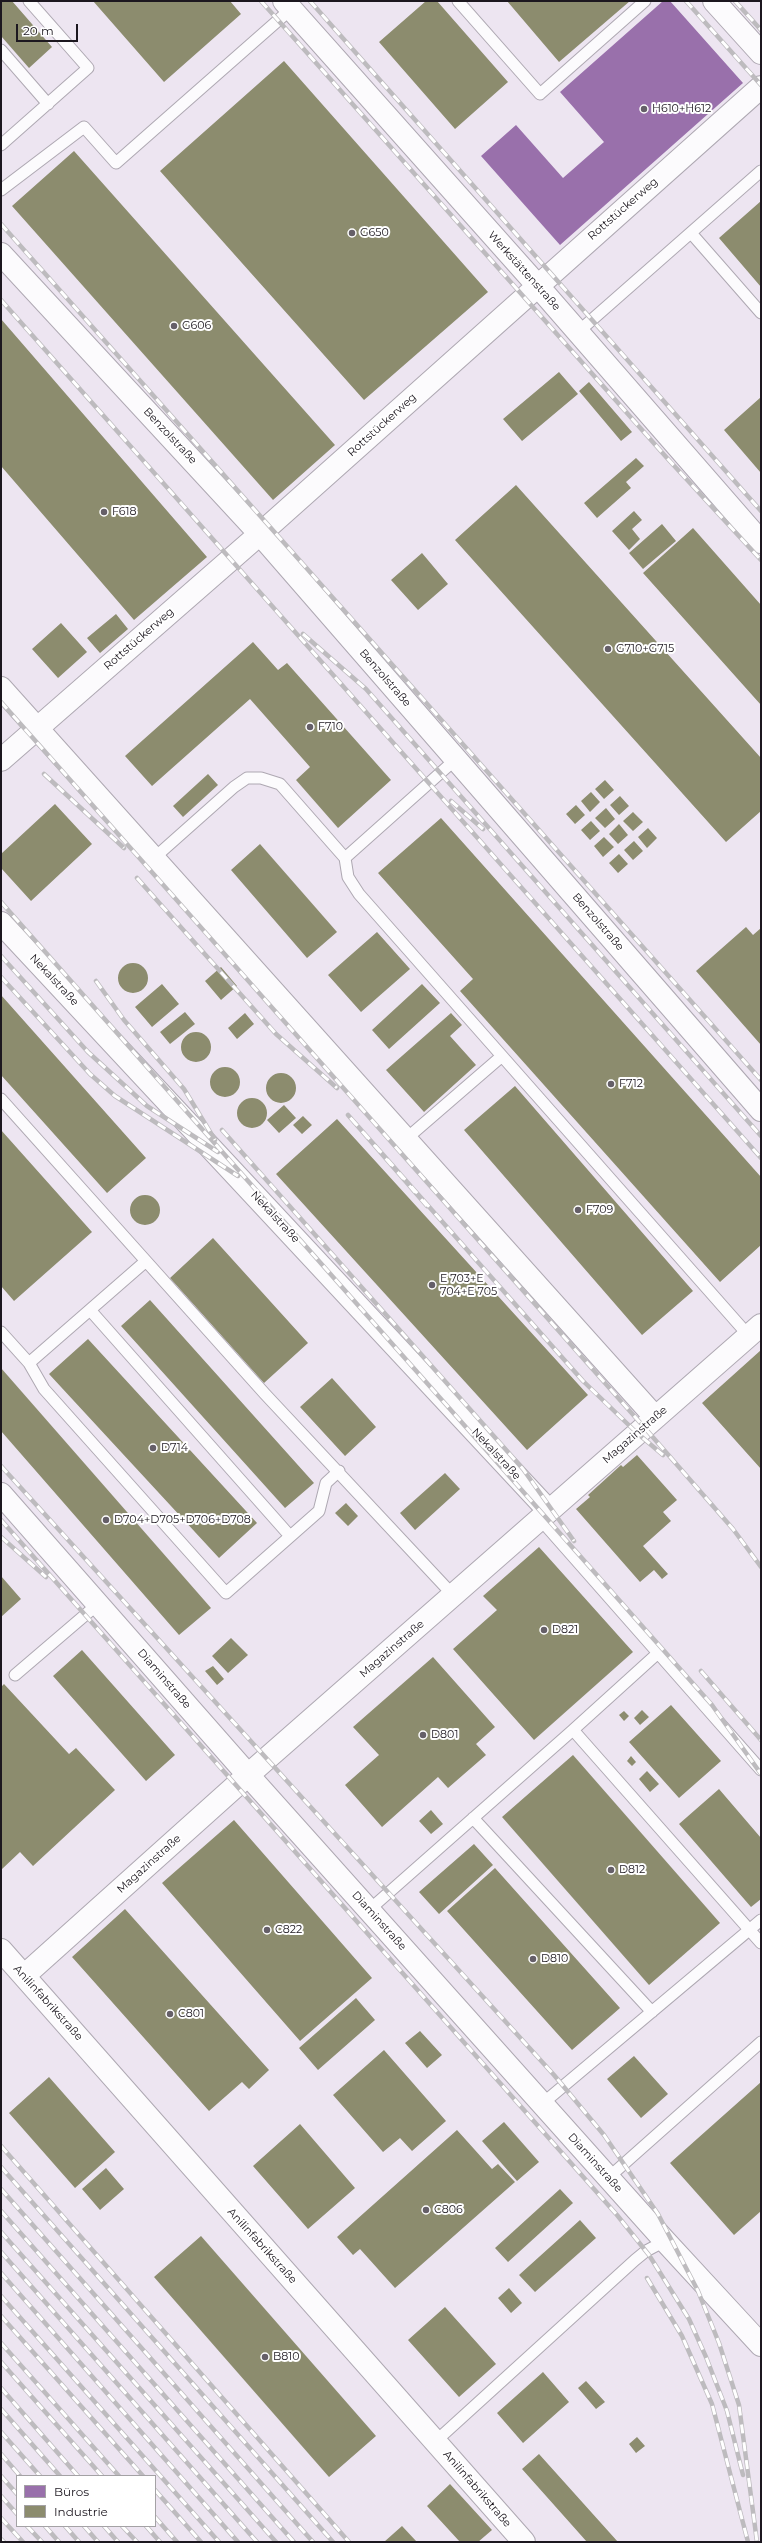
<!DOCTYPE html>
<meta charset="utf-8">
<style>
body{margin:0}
#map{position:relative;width:762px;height:2543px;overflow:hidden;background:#ede5f1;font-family:Montserrat,sans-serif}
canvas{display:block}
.frame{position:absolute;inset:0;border:2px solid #1c171f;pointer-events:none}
.legend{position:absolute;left:16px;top:2475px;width:140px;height:52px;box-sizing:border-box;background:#fff;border:1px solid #a4a2a5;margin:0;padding:5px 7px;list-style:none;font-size:12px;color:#1c171f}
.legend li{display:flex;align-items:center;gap:8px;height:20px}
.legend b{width:20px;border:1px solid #a4a2a5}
.scale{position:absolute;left:16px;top:24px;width:62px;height:18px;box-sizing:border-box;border:2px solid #1c171f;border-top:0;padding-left:5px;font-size:12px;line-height:14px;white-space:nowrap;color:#1c171f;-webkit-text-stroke:3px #fff;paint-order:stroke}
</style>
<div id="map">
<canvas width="762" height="2543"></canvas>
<div class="frame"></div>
<ul class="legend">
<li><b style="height:11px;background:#9970ab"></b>Büros</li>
<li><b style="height:11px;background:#8c8c6e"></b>Industrie</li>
</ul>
<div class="scale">20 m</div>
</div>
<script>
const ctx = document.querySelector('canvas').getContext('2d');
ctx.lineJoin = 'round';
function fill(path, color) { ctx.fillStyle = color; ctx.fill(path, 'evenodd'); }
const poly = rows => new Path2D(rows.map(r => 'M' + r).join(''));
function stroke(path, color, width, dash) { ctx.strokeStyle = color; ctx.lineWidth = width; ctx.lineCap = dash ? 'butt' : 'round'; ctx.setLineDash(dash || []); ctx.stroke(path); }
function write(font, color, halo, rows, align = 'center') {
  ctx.font = font + ' Montserrat,sans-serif'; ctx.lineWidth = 4; ctx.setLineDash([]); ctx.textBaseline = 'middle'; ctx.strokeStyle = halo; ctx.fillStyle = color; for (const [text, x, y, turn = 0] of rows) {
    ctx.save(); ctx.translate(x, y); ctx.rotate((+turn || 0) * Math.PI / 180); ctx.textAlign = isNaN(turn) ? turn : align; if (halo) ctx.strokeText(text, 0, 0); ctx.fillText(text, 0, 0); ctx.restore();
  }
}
fill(poly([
 [663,1,670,1,743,83,560,245,481,156,516,125,563,178,604,142,560,92]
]), '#9970ab');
fill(poly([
 [1,1,12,1,52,47,29,68,1,36],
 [93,1,230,1,241,14,164,82],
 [426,1,437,1,508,82,455,129,379,42],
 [507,1,630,1,559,62],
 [284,61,488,292,364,400,160,171],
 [74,151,335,445,273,500,12,206],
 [761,201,761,287,719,238],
 [1,319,207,557,134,620,1,466],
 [559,372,578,394,522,441,503,419],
 [589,382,632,432,621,441,579,391],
 [761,397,761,473,724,430],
 [636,458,644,466,626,482,631,488,597,518,584,503],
 [516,485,761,758,761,811,726,842,455,540],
 [634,511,642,520,632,529,640,539,629,550,612,531],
 [662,524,676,541,643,569,629,553],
 [693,528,761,605,761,705,643,573],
 [422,553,448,584,418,610,391,580],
 [116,614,128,629,100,653,87,638],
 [61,623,87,652,58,678,32,649],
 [253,642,278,670,287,663,391,780,338,828,296,780,310,767,250,699,152,786,125,756],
 [208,774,218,785,183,817,173,806],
 [605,780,614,790,604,799,595,789],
 [591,792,600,802,590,812,581,801],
 [620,796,629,806,619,815,610,805],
 [55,804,92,844,31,901,1,868,1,854],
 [576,805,585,815,575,824,566,814],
 [606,808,615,819,605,828,595,818],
 [633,812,643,822,633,831,623,821],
 [441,818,761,1177,761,1245,720,1282,460,991,473,979,378,873],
 [591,821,600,831,590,840,581,830],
 [619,824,628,835,618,844,609,834],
 [648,828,657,838,647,848,638,837],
 [604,837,614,847,603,857,594,846],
 [634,841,643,851,633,860,624,850],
 [260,844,337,932,307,958,231,870],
 [619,854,628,864,618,873,609,863],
 [746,927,753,935,761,928,761,1045,696,971],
 [377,932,410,969,361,1012,328,975],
 '118 978a15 15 0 1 1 30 0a15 15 0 1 1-30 0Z',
 [221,967,237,986,221,1000,205,981],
 [162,984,179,1004,152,1027,135,1007],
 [422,984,440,1003,389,1049,372,1030],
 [1,995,146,1158,107,1193,1,1075],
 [185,1012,195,1024,170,1044,160,1032],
 [245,1013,254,1024,237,1039,228,1028],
 [451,1013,462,1025,450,1036,476,1065,424,1112,386,1070],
 '181 1047a15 15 0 1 1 30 0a15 15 0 1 1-30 0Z',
 '210 1082a15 15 0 1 1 30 0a15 15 0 1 1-30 0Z',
 '266 1088a15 15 0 1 1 30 0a15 15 0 1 1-30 0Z',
 [515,1086,693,1291,642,1335,464,1130],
 '237 1113a15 15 0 1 1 30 0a15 15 0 1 1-30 0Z',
 [284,1105,296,1118,279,1133,267,1120],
 [303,1116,312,1125,302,1134,293,1125],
 [337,1119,588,1395,527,1450,276,1174],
 [1,1130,92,1232,14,1301,1,1286],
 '130 1210a15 15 0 1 1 30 0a15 15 0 1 1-30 0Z',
 [213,1238,308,1343,264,1383,170,1278],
 [150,1300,314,1483,285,1508,121,1326],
 [88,1339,257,1523,219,1558,49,1374],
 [761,1350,761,1469,702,1403],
 [1,1368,211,1608,179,1635,1,1431],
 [332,1378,376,1427,345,1456,300,1407],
 [637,1455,677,1500,663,1512,671,1521,643,1546,668,1574,662,1579,654,1570,640,1582,576,1509,590,1497,588,1495,621,1465,623,1467],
 [445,1473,460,1489,415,1530,400,1513],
 [346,1503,358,1516,348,1526,335,1513],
 [539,1547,633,1652,534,1740,453,1649,497,1610,483,1596],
 [1,1576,21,1599,1,1617],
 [231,1638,248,1655,228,1673,212,1656],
 [82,1650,175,1755,146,1781,53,1676],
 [433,1657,495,1727,476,1744,486,1755,448,1788,438,1777,382,1827,345,1785,379,1755,353,1727],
 [213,1666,224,1679,217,1685,205,1671],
 [4,1684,69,1754,76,1748,115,1790,33,1866,20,1852,1,1870,1,1687],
 [671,1705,721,1761,679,1798,629,1742],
 [642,1710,649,1717,640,1725,634,1718],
 [624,1711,629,1716,624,1721,619,1715],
 [573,1755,720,1923,649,1985,502,1817],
 [631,1756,636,1762,632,1766,627,1761],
 [647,1771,659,1784,650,1792,639,1779],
 [719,1789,761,1838,761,1899,751,1907,679,1824],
 [431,1810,443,1824,431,1834,419,1821],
 [234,1820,372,1978,300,2041,162,1883],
 [474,1844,493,1865,439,1914,419,1892],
 [495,1868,620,2008,572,2050,447,1911],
 [125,1909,269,2070,249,2089,242,2082,209,2111,72,1957],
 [356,1998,375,2020,318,2070,299,2048],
 [420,2031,442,2055,427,2068,405,2043],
 [384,2050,446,2121,412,2151,400,2138,383,2152,333,2095],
 [634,2056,668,2094,641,2118,607,2079],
 [49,2077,115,2152,75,2188,9,2113],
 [761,2082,761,2211,734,2235,670,2163],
 [504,2122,539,2162,517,2181,482,2141],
 [300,2124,355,2188,308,2229,253,2166],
 [457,2130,492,2169,498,2164,515,2182,395,2288,360,2249,353,2255,337,2237],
 [106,2168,124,2189,100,2210,82,2189],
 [560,2189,573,2203,508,2262,495,2248],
 [580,2220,596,2238,535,2292,519,2275],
 [201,2236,376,2436,329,2477,154,2277],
 [509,2288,522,2303,511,2313,498,2298],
 [445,2307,496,2364,459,2397,408,2340],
 [543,2372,569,2402,523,2443,497,2413],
 [586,2381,605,2402,596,2409,578,2388],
 [637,2437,645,2446,636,2453,629,2444],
 [539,2454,618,2542,587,2542,522,2469],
 [450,2484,492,2530,478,2542,460,2542,427,2506],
 [402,2526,417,2542,384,2542]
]), '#8c8c6e');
const service = poly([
 [458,1,540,94,645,1],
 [1,50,48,104],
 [1,145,88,68,29,1],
 [1,190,84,127,116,163,291,9],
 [691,233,761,313],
 [578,332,761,171],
 [456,759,345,858,348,877,359,894,749,1336],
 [153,859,234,787,247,778,261,778,280,784,345,858],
 [1,1099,265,1394,453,1595],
 [406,1139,502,1056],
 [90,1310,290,1536],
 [1,1332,29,1363,146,1261],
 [29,1363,44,1389,226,1593,319,1511,326,1483,339,1471],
 [540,1519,761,1770],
 [658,1653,573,1730,761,1943],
 [15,1675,98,1604],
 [473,1818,652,2012],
 [369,1910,573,1730],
 [542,2104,761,1920],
 [608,2178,761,2042],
 [436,2441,635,2260,646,2251,665,2241]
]);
const minor = poly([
 [284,1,537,285,761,542],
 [714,1,761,53],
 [1,254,260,534,761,1110],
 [1,688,655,1417],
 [1,760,269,526,761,87],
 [1,923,549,1511],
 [1,1494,248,1775,665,2241,761,2345],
 [1,1950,524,2542],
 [25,1975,248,1775,761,1325]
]);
stroke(service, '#aea8b2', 13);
stroke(minor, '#aea8b2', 24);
stroke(service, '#fcfbfd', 11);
stroke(minor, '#fcfbfd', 22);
const rail = poly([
 [261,1,667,458,761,560],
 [310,1,761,511],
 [686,1,761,85],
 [735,1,761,30],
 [1,224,761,1080],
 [1,300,761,1158],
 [303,634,366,689,761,1136],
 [1,702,644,1427,733,1529,761,1567],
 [44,774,124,848],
 [451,801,483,829],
 [137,878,276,1034,337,1088],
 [1,902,712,1705,761,1774],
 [1,956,88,1052,147,1106,218,1152],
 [1,977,90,1074,115,1096,238,1176],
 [96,981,124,1020,184,1089,215,1140],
 [222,1130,523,1469,574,1541],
 [427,1206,348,1115,583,1381,637,1433,663,1455],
 [1,1466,554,2075,604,2135,658,2214,698,2291,719,2343,739,2405,757,2542],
 [1,1520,617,2215,649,2255,689,2319,706,2357,727,2411,743,2475],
 [1,1537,46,1577],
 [701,1671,761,1740],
 [1,2146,349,2542],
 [1,2167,333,2542],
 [1,2189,313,2542],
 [1,2211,294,2542],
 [1,2232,276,2542],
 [1,2252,257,2542],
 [1,2273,238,2542],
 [647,2278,682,2336,712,2404,748,2542],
 [1,2296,219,2542],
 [1,2316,143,2476],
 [1,2343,119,2476],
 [1,2362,102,2476],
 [1,2388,78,2476],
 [1,2409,60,2476],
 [1,2432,40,2476],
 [1,2454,20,2476],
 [1,2476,17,2494],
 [155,2490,201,2542],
 [1,2496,17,2514],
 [155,2517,177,2542],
 [1,2518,23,2542],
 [27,2526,42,2542],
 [45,2526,59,2542],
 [65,2526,79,2542],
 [84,2526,98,2542],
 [104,2526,118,2542],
 [122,2526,137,2542],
 [146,2526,160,2542],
 [1,2539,4,2542]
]);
stroke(rail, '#bdbbbe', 4.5);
stroke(rail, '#fff', 3, [9]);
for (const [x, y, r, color] of [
 [644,109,4,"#655f68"],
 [352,233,4,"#655f68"],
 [174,326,4,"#655f68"],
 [104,512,4,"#655f68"],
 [608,649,4,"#655f68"],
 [310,727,4,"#655f68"],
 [611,1084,4,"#655f68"],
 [578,1210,4,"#655f68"],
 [432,1285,4,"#655f68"],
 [153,1448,4,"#655f68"],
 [106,1520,4,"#655f68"],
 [544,1630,4,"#655f68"],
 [423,1735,4,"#655f68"],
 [611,1870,4,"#655f68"],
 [267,1930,4,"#655f68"],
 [533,1959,4,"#655f68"],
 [170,2014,4,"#655f68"],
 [426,2210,4,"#655f68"],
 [265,2357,4,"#655f68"]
]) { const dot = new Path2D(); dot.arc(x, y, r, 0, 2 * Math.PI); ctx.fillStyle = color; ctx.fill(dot); stroke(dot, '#fff', 1.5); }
write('11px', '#1c171f', '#fff', [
 ["H610+H612",652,109],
 ["G650",360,233],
 ["G606",182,326],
 ["F618",112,512],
 ["G710+G715",616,649],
 ["F710",318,727],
 ["F712",619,1084],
 ["F709",586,1210],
 ["E 703+E",440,1279],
 ["704+E 705",440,1292],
 ["D714",161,1448],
 ["D704+D705+D706+D708",114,1520],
 ["D821",552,1630],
 ["D801",431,1735],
 ["D812",619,1870],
 ["C822",275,1930],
 ["D810",541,1959],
 ["C801",178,2014],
 ["C806",434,2210],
 ["B810",273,2357]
], 'left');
write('11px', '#1c171f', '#fff', [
 ["Rottstückerweg",623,209,-41],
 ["Werkstättenstraße",524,271,48],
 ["Rottstückerweg",382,425,-42],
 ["Benzolstraße",170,436,47],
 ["Rottstückerweg",139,639,-41],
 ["Benzolstraße",385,678,49],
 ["Benzolstraße",598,922,49],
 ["Nekalstraße",54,980,47],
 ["Nekalstraße",275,1217,47],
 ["Magazinstraße",635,1435,-41],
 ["Nekalstraße",496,1454,47],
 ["Magazinstraße",392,1649,-41],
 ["Diaminstraße",164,1679,49],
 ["Magazinstraße",149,1864,-42],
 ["Diaminstraße",379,1921,48],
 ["Anilinfabrikstraße",48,2003,48],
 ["Diaminstraße",595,2163,48],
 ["Anilinfabrikstraße",262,2246,48],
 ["Anilinfabrikstraße",477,2489,49]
]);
</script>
